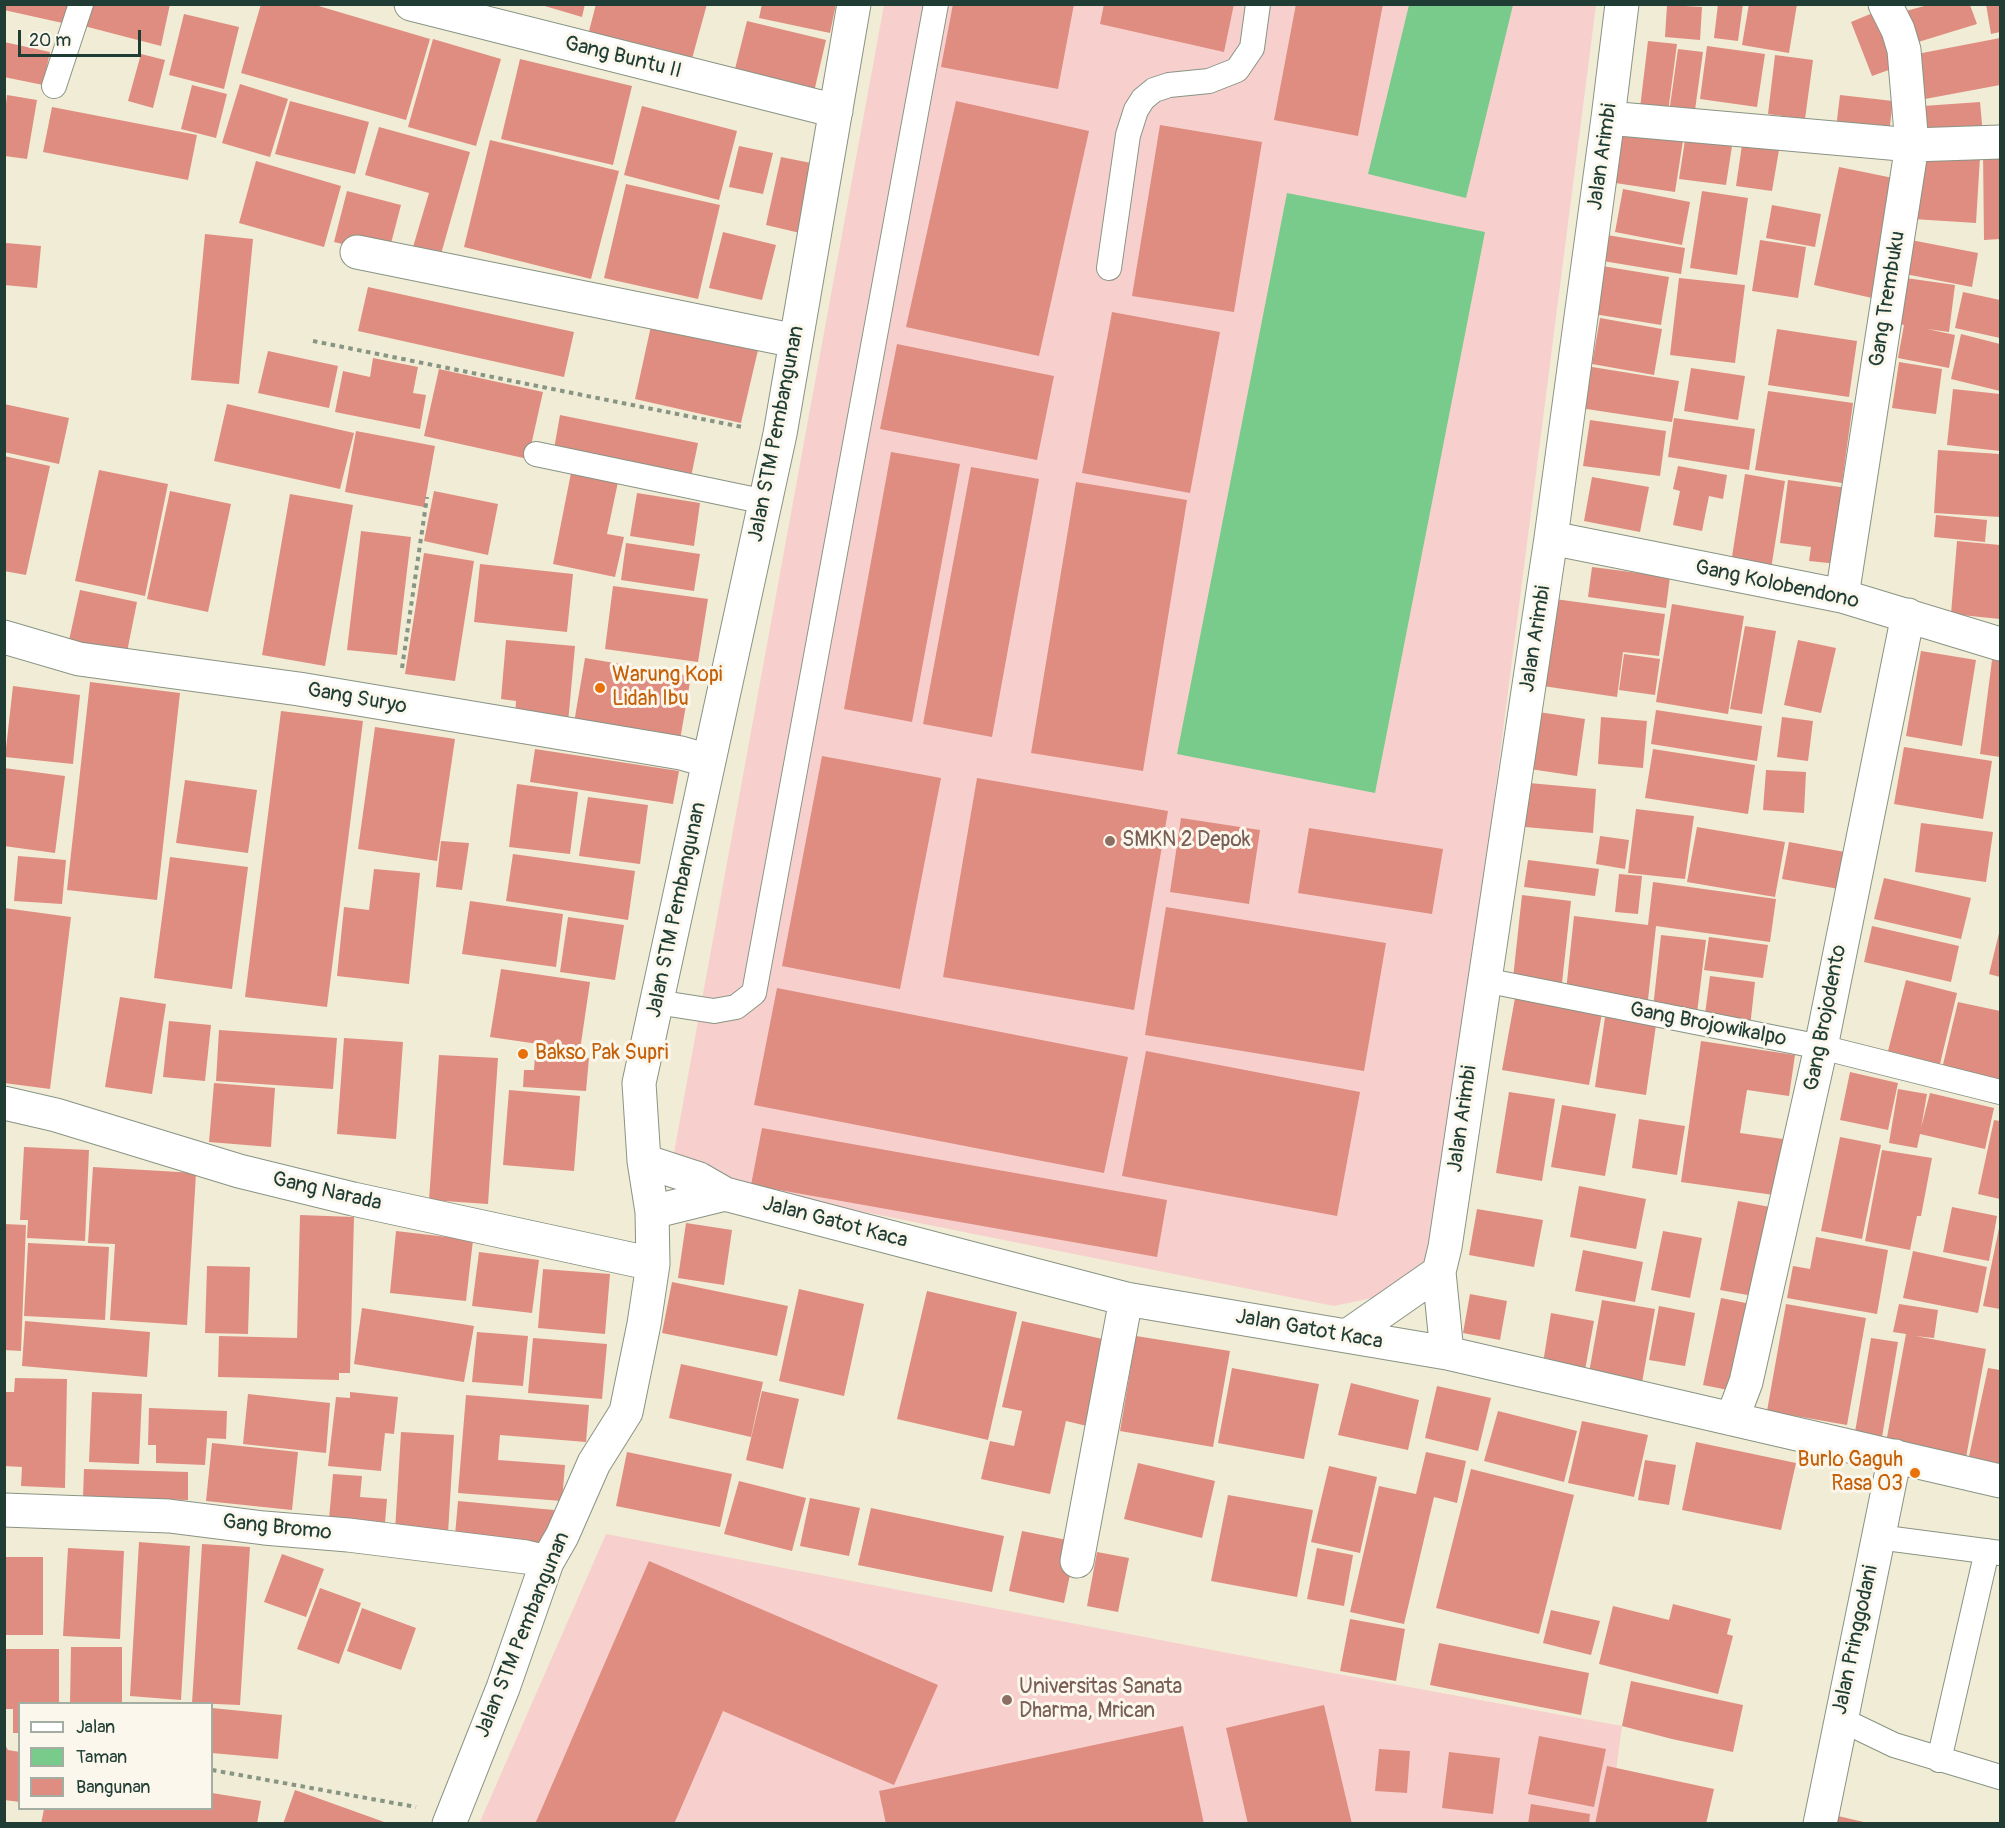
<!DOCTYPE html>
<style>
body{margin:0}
#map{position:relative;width:2005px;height:1828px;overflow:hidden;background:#f1ecd5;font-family:Pangolin,sans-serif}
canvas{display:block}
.frame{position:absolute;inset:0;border:6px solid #1f3d34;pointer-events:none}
.legend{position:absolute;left:18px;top:1702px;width:195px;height:108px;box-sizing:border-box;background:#fbf7ec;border:2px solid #a3ada2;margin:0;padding:8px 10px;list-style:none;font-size:18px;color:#1f3d34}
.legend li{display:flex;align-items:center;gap:12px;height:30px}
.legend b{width:30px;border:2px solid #a3ada2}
.scale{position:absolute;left:18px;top:30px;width:123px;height:27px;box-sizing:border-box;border:3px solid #1f3d34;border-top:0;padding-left:8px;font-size:18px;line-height:21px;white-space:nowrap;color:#1f3d34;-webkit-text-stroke:4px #fbf7ec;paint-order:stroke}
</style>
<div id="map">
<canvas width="2005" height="1828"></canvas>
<div class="frame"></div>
<ul class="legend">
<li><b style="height:8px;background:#fff"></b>Jalan</li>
<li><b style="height:16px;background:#79cb8c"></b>Taman</li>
<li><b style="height:16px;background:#df8d81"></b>Bangunan</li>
</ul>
<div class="scale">20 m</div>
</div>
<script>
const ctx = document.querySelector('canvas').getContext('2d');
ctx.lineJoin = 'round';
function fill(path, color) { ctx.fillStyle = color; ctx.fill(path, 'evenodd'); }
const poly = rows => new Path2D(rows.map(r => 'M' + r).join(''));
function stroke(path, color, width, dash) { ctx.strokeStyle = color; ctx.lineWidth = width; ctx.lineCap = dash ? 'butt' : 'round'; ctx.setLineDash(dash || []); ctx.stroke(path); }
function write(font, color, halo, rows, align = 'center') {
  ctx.font = font + ' Pangolin,sans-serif'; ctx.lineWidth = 6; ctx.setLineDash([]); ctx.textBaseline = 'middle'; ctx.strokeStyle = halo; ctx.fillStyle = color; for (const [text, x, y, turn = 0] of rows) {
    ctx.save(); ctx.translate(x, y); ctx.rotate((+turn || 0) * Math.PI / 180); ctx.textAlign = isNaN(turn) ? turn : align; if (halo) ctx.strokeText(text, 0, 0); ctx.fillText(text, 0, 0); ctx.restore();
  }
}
fill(poly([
 [884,5,1596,5,1444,1191,1426,1259,1409,1280,1381,1296,1334,1306,744,1188,673,1158],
 [606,1534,1338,1674,1622,1726,1609,1823,479,1824]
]), '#f7d0cd');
fill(poly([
 [1409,5,1513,5,1466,198,1368,174],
 [1287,193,1485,232,1375,793,1177,754]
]), '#79cb8c');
fill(poly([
 [4,4,72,4,67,24,4,10],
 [89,4,170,4,161,46,84,26],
 [261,4,312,4,430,39,406,120,241,73],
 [538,4,585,4,582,17],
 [596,4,707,4,690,66,587,39],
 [762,4,836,4,830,33,759,18],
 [953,4,1074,4,1058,89,941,67],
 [1104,4,1234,4,1224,52,1100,24],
 [1296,4,1383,4,1358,136,1274,120],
 [1718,4,1743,4,1738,41,1714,38],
 [1749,4,1797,4,1789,53,1742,45],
 [1986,4,2000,4,2000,32,1991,34],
 [1667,5,1702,7,1700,40,1665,37],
 [1928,5,1970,5,1977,24,1915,43,1906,11],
 [1875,12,1897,67,1872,76,1851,22],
 [184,14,239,27,224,89,169,75],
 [747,21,826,40,814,92,734,73],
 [2000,38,2000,85,1925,99,1917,54],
 [433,39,501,59,476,146,408,127],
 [1648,41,1677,44,1668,112,1640,108],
 [4,42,50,52,43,85,4,77],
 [1707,46,1765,54,1757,107,1700,99],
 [1678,49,1703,52,1695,110,1670,106],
 [141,54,165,60,153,108,128,101],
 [1775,55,1813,60,1805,119,1768,114],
 [520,59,632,86,613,165,501,139],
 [240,84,288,99,270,157,222,143],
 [192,85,227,94,216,138,181,129],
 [7,95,37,100,27,159,5,156,5,113],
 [1840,95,1893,101,1889,133,1836,128],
 [290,101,369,122,355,174,275,154],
 [956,101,1089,131,1039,356,906,327],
 [1980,102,1983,135,1925,140,1923,106],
 [642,106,737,131,719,200,624,175],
 [52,107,197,135,188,180,43,152],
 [1611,123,1684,134,1675,192,1602,181],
 [1160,125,1262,142,1234,312,1132,296],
 [379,127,470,152,441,254,413,247,429,193,365,175],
 [490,140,619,171,591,279,464,247],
 [1685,140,1732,146,1726,185,1679,179],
 [1742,145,1779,150,1772,191,1736,186],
 [739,146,773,153,763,194,729,187],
 [2000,151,2000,239,1984,240,1983,152],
 [1917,153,1980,157,1976,223,1913,219],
 [781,157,816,164,800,233,766,225],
 [256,161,341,186,324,247,239,223],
 [1839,167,1898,179,1872,298,1814,285],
 [626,184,720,205,698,299,604,278],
 [1623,189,1690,202,1682,245,1615,232],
 [347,191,401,205,388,255,334,242],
 [1702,191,1748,198,1737,275,1690,268],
 [1772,205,1821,214,1815,247,1766,238],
 [723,232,776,245,762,300,709,288],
 [205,234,253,239,239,384,191,380],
 [1601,234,1685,248,1681,274,1597,260],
 [1760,240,1806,247,1798,298,1752,291],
 [1911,240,1978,253,1972,287,1905,274],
 [6,243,41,246,37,288,4,285],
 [1602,266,1669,277,1661,325,1594,314],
 [1679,278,1745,285,1735,363,1670,355],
 [1906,278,1955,285,1949,332,1927,329,1955,335,1949,368,1898,358,1904,325,1899,324],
 [368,287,574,332,564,377,358,331],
 [1963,292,2000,300,2000,338,1955,328],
 [1112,312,1220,332,1190,493,1082,473],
 [1600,318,1662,329,1654,375,1592,364],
 [651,326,758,350,741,423,635,399],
 [1777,329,1857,341,1849,397,1768,385],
 [1961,334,2000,344,2000,391,1951,379],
 [897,344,1054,376,1037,460,880,429],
 [268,351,338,366,329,408,258,393],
 [373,358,418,367,413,393,426,395,420,429,335,412,343,371,370,377],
 [1899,362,1942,369,1936,414,1892,408],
 [1586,366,1679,381,1672,422,1580,408],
 [1691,368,1745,376,1738,420,1684,411],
 [439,369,543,392,528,459,424,436],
 [1953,389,2000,394,2000,451,1947,445],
 [1768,391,1853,403,1842,483,1755,470],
 [4,404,69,418,59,464,4,452],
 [227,404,354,433,340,489,214,461],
 [560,415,698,443,691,477,554,449],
 [1674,418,1755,429,1749,470,1668,457],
 [1590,420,1666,431,1660,476,1583,466],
 [356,431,435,446,424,507,345,492],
 [1938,450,2000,454,2000,517,1934,513],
 [891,452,960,464,912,722,844,709],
 [4,456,50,466,26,575,4,571],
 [1678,466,1727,475,1723,499,1709,496,1702,531,1673,525,1680,491,1673,489],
 [971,467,1039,479,992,737,923,724],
 [99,470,168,484,145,596,75,581],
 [571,473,618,482,607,534,624,537,615,577,553,564],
 [1745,474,1785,481,1771,569,1731,563],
 [1592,477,1649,487,1640,532,1584,521],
 [1788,480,1848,488,1838,564,1809,561,1811,547,1780,543],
 [1076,482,1187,500,1143,771,1031,753],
 [170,491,231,504,208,612,147,599],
 [434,491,498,504,488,555,424,541],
 [637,493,700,503,694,546,630,536],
 [290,494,353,505,325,666,262,655],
 [1936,515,1987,520,1985,542,1934,537],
 [361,531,411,537,397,655,347,650],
 [1957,541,2000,545,2000,619,1951,614],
 [626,543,700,554,694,591,621,580],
 [424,553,474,561,455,681,405,674],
 [480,564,573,574,567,632,474,622],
 [1592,567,1670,577,1666,608,1588,597],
 [613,586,708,599,698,662,605,649],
 [80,590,137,602,126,657,68,645],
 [1555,599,1665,614,1659,656,1623,652,1617,697,1543,686],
 [1672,604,1744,616,1728,714,1656,702],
 [1745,626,1776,631,1762,714,1730,709],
 [506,640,575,646,568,723,515,719,516,701,501,699],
 [1798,640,1836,648,1821,713,1784,705],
 [1921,651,1976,660,1962,746,1906,736],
 [1624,654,1660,659,1655,695,1619,690],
 [585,658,691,676,680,740,574,723],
 [1992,660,2000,661,2000,757,1980,754],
 [90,682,180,693,157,900,67,890],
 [13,686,80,695,73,764,5,757],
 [1656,710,1762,726,1757,761,1651,744],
 [281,711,363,721,327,1007,245,997],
 [1532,711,1585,719,1577,776,1523,768],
 [1601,717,1647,721,1643,768,1598,764],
 [1782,717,1813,721,1808,761,1777,757],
 [375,727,455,739,437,861,358,849],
 [1904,747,1992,761,1983,819,1894,804],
 [535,749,679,771,673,804,530,782],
 [1653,749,1755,765,1748,814,1645,798],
 [822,756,941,778,900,989,782,966],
 [4,768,65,776,55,853,4,846],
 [1766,770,1806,772,1804,813,1763,810],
 [977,778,1168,811,1134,1010,943,977],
 [185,780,257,790,248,853,176,843],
 [1529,783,1596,789,1593,833,1525,827],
 [517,784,578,792,570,854,509,847],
 [588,797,648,805,640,864,579,856],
 [1636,809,1694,816,1685,879,1628,873],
 [1181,818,1260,830,1249,904,1170,892],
 [1921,823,1993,832,1986,882,1915,872],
 [1697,827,1785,842,1775,897,1687,882],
 [1309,828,1443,849,1432,914,1298,893],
 [1600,836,1629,840,1625,869,1596,864],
 [441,841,469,843,462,890,436,887],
 [1789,842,1845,852,1839,889,1782,879],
 [513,854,635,871,628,920,506,901],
 [18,856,66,860,62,904,14,901],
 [170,857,248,867,232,989,154,978],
 [1528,860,1599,869,1595,896,1524,887],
 [374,869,420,873,409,984,337,976,344,907,369,910],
 [1619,874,1642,876,1638,914,1615,912],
 [1884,878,1971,898,1961,939,1874,919],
 [1653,882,1776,899,1770,942,1656,926,1648,1000,1566,991,1574,916,1648,925],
 [1522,895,1571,901,1562,983,1513,978],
 [470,901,563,914,556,967,462,954],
 [1166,907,1386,943,1364,1071,1145,1035],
 [4,908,71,917,50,1089,4,1083],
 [568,917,624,925,615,980,560,972],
 [1872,926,1959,946,1951,982,1864,962],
 [2000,929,2000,977,1989,974],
 [1661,935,1706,940,1697,1013,1653,1008],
 [1709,937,1768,945,1763,978,1704,970],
 [501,969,590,982,580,1050,490,1037],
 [1710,976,1755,982,1750,1027,1704,1022],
 [1906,980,1957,993,1940,1064,1888,1051],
 [777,988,1128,1057,1104,1173,754,1105],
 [120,997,166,1004,152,1094,105,1087],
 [1515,998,1602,1013,1589,1085,1502,1070],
 [1958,1002,2000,1011,2000,1087,1941,1073],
 [1605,1017,1656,1025,1646,1095,1595,1087],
 [169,1021,211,1025,205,1081,163,1077],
 [219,1030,337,1038,333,1089,216,1081],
 [344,1038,403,1042,396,1139,337,1134],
 [1701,1041,1795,1055,1789,1096,1747,1090,1740,1133,1783,1139,1774,1195,1681,1182],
 [1146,1051,1360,1092,1337,1216,1122,1176],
 [439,1055,498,1058,488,1204,429,1200],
 [535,1055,589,1058,586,1091,523,1087,524,1070,534,1070],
 [1850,1072,1898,1083,1888,1130,1840,1120],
 [214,1083,275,1088,271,1147,209,1142],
 [1898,1089,1927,1094,1921,1128,1930,1093,1994,1108,1985,1149,1920,1134,1917,1148,1889,1143],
 [509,1090,580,1096,574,1171,503,1165],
 [1509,1092,1555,1099,1542,1181,1496,1173],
 [1562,1105,1616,1114,1605,1176,1551,1167],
 [1639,1119,1685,1126,1677,1175,1632,1168],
 [1994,1120,2000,1121,2000,1199,1978,1194],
 [762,1128,1167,1200,1157,1257,751,1185],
 [1840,1137,1881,1145,1862,1239,1821,1231],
 [24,1147,89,1150,85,1241,27,1238,28,1220,20,1220],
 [1882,1150,1932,1158,1921,1216,1917,1216,1910,1250,1865,1241],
 [93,1167,196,1173,187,1325,110,1320,115,1244,88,1243],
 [1579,1186,1646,1199,1636,1249,1570,1237],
 [1738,1201,1770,1207,1753,1296,1720,1290],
 [1952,1207,1997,1216,1989,1261,1943,1252],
 [1477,1209,1543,1220,1534,1267,1469,1255],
 [300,1215,354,1217,350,1373,339,1373,339,1380,218,1377,219,1336,297,1338],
 [686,1223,732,1230,724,1285,678,1278],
 [4,1224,26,1225,21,1351,4,1350],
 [1999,1228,2000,1228,2000,1309,1983,1306],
 [396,1231,473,1240,466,1301,390,1293],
 [1663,1231,1702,1238,1690,1298,1651,1290],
 [1816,1237,1888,1250,1877,1314,1787,1298,1793,1266,1810,1269],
 [28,1243,109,1247,105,1320,24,1316],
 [1583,1250,1643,1262,1635,1302,1575,1291],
 [1913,1251,1987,1267,1978,1313,1903,1298],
 [479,1252,539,1260,532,1313,472,1306],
 [207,1266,250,1267,248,1334,205,1333],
 [543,1269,610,1274,605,1334,538,1328],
 [672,1282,788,1306,777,1356,662,1333],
 [799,1289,864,1304,844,1396,779,1381],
 [927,1291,1017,1312,988,1440,897,1419],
 [1470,1294,1507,1301,1500,1340,1463,1333],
 [1721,1298,1751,1304,1733,1391,1703,1385],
 [1602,1300,1655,1309,1640,1394,1587,1384],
 [1786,1304,1866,1318,1847,1425,1767,1411],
 [1899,1304,1938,1310,1934,1338,1915,1336,1986,1349,1965,1463,1885,1448,1906,1334,1893,1332],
 [1659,1306,1695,1313,1685,1366,1649,1360],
 [362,1308,474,1326,464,1382,354,1364],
 [1551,1313,1594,1321,1585,1370,1543,1363],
 [25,1321,150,1332,147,1377,22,1366],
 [1022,1321,1107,1340,1087,1426,1066,1421,1050,1494,981,1479,990,1441,1014,1446,1022,1411,1002,1407],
 [477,1332,528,1336,523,1386,472,1382],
 [1136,1336,1230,1351,1213,1447,1120,1431],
 [533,1338,607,1344,602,1399,528,1393],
 [1871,1338,1898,1342,1881,1443,1854,1438],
 [681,1364,763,1382,751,1437,669,1418],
 [1232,1368,1319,1384,1304,1459,1218,1443],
 [1988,1368,2000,1370,2000,1468,1968,1461],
 [15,1378,67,1379,65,1488,21,1486,22,1467,4,1466,6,1392,14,1392],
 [1351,1383,1419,1400,1408,1450,1338,1435],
 [1437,1386,1491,1398,1478,1451,1425,1438],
 [762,1391,799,1399,783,1469,746,1460],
 [92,1392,142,1394,139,1464,89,1462],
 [350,1392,398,1397,394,1434,385,1433,381,1471,328,1466,336,1397,350,1398],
 [248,1394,330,1403,326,1453,243,1444],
 [466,1395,589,1405,586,1442,500,1435,498,1460,565,1465,562,1501,458,1493],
 [149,1408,227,1411,226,1439,207,1438,205,1465,156,1463,156,1445,148,1445],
 [1498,1411,1577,1431,1564,1482,1484,1461],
 [1582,1421,1648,1435,1634,1497,1568,1483],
 [401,1432,454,1435,448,1533,395,1531],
 [1696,1442,1796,1463,1781,1530,1682,1510],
 [212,1443,298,1452,292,1510,206,1501],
 [627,1452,732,1474,720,1527,616,1506],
 [1426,1452,1466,1461,1457,1503,1434,1497,1404,1624,1350,1612,1379,1486,1416,1494],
 [1645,1460,1676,1465,1669,1505,1638,1500],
 [1138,1463,1215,1481,1202,1538,1124,1519],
 [1329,1466,1377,1477,1360,1553,1311,1542],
 [84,1469,188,1472,188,1500,83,1497],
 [1471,1469,1574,1495,1539,1634,1436,1608],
 [333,1474,362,1476,360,1497,387,1499,385,1523,329,1519],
 [739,1481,806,1498,792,1551,724,1534],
 [1228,1495,1313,1510,1297,1597,1211,1581],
 [810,1498,860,1508,849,1556,800,1546],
 [458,1501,554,1510,550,1555,454,1547],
 [871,1508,1004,1536,992,1592,858,1565],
 [1022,1531,1077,1542,1064,1603,1009,1591],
 [139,1542,190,1546,181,1700,130,1696],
 [202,1544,250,1547,240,1705,192,1703],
 [68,1548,124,1551,120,1639,63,1636],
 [1317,1548,1353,1555,1344,1606,1307,1599],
 [1097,1552,1129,1558,1118,1612,1087,1606],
 [282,1554,324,1569,306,1617,264,1602],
 [4,1557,43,1557,43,1635,4,1635],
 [649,1561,938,1685,894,1785,723,1711,674,1824,535,1824],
 [320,1588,361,1603,339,1664,297,1649],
 [1673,1604,1731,1619,1727,1634,1733,1636,1718,1694,1599,1664,1613,1606,1669,1620],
 [362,1608,416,1628,401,1670,347,1651],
 [1551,1610,1600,1621,1591,1655,1543,1643],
 [1350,1619,1405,1629,1396,1681,1340,1671],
 [1439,1643,1589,1673,1581,1715,1430,1685],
 [71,1647,122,1647,122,1704,70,1704],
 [4,1649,59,1649,59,1704,20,1704,20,1733,13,1733,13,1709,4,1709],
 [1631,1681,1743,1705,1733,1752,1672,1739,1622,1726],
 [1324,1705,1352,1824,1248,1824,1226,1728],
 [212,1708,282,1715,278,1759,212,1753],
 [1183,1726,1204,1824,886,1824,879,1791],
 [1539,1736,1606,1749,1594,1807,1528,1794],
 [4,1743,8,1750,20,1752,20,1802,4,1800],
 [1379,1749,1410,1751,1407,1793,1375,1791],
 [1449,1752,1500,1758,1493,1814,1442,1808],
 [1607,1766,1714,1789,1706,1824,1595,1824],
 [295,1790,387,1823,387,1824,283,1824],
 [212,1793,261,1801,257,1824,41,1824,44,1809,212,1809],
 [1531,1804,1590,1814,1589,1824,1528,1824],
 [1838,1816,1868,1823,1868,1824,1837,1824]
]), '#df8d81');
const service = poly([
 [54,86,81,4],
 [1109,268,1128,135,1136,110,1143,99,1154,90,1169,85,1209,81,1237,70,1252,48,1258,4],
 [536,454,766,502],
 [1484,980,1821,1047,2000,1092],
 [656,1002,714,1011,736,1007,754,993,936,4],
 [1878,1537,2000,1553],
 [1840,1719,1894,1745,2000,1777],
 [1939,1760,1987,1551]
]);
const minor = poly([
 [411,4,836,111],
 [1608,118,1912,145,2000,142],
 [357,252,796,341],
 [1551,538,1842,596,2000,644],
 [1842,596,1912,145,1904,50,1898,30,1885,4],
 [4,637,79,659,299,689,681,753,709,761],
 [4,1103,56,1115,239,1171,353,1199,653,1264],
 [644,1161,699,1179,725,1194,1126,1299,1447,1353,2000,1481],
 [652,1212,725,1194],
 [1347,1336,1439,1272],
 [1447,1353,1439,1272,1445,1247,1551,538,1608,118,1622,4],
 [1732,1419,1746,1382,1821,1047,1908,615],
 [4,1510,169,1516,264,1528,348,1535,526,1557,547,1562],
 [1077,1561,1126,1299],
 [449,1824,503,1688,547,1562,562,1536,594,1463,626,1412,644,1324,653,1264,652,1212,644,1161,639,1083,780,434,854,4],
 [1820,1824,1895,1456]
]);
stroke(service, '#889484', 26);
stroke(minor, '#889484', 35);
stroke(poly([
 [313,341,742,427],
 [402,668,427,497],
 [212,1770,416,1807]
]), '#889484', 4, [4.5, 4.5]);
stroke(service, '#fff', 24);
stroke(minor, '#fff', 33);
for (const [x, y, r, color] of [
 [600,688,6,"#e8710a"],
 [1110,841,6,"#8d6e63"],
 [523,1054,6,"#e8710a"],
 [1915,1473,6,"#e8710a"],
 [1007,1700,6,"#8d6e63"]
]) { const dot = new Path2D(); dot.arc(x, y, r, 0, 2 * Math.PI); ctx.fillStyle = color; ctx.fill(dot); stroke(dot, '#fbf7ec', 2); }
write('21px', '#1f3d34', '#fbf7ec', [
 ["Gang Buntu II",623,58,14],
 ["Jalan Arimbi",1603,157,-82],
 ["Gang Trembuku",1888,299,-81],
 ["Jalan STM Pembangunan",777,434,-79],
 ["Gang Kolobendono",1777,585,12],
 ["Jalan Arimbi",1536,639,-81],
 ["Gang Suryo",357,699,10],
 ["Jalan STM Pembangunan",677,910,-78],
 ["Gang Brojodento",1826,1018,-79],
 ["Gang Brojowikalpo",1708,1025,11],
 ["Jalan Arimbi",1463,1119,-82],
 ["Gang Narada",327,1192,13],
 ["Jalan Gatot Kaca",835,1223,15],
 ["Jalan Gatot Kaca",1309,1330,10],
 ["Gang Bromo",277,1528,6],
 ["Jalan STM Pembangunan",523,1635,-68],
 ["Jalan Pringgodani",1856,1640,-78]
]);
write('21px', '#c56008', '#fbf7ec', [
 ["Warung Kopi",612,676],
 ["Lidah Ibu",612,700],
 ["Bakso Pak Supri",535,1054],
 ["Burlo Gaguh",1903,1461,"right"],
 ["Rasa 03",1903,1485,"right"]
], 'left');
write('21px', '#785e54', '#fbf7ec', [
 ["SMKN 2 Depok",1122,841],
 ["Universitas Sanata",1019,1688],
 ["Dharma, Mrican",1019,1712]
], 'left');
</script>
